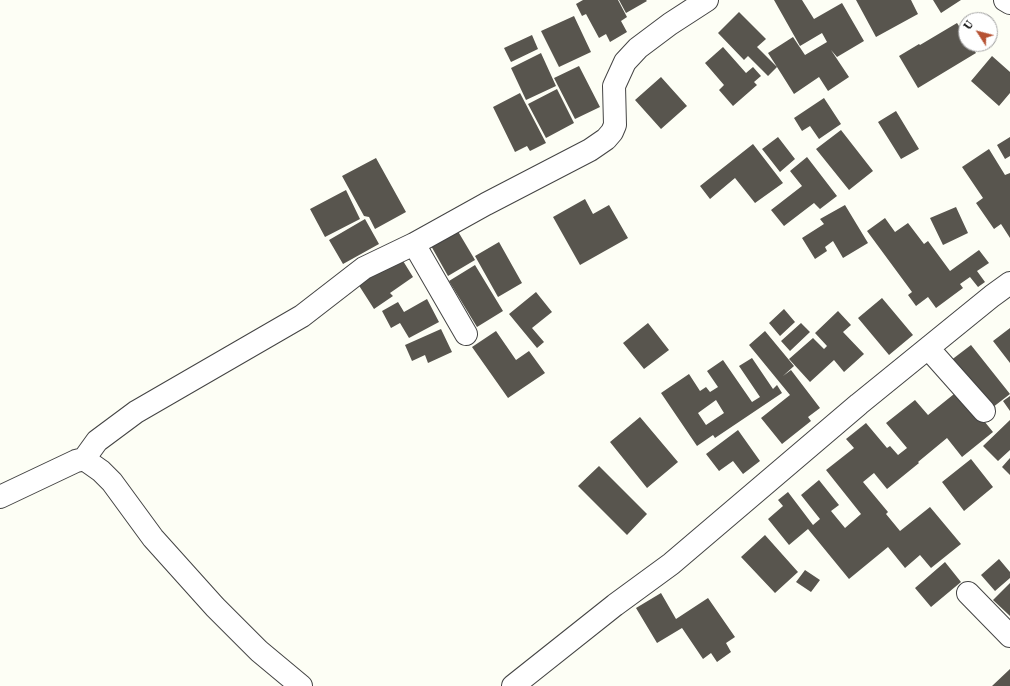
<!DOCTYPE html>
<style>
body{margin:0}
#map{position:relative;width:1010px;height:686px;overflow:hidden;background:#fdfef5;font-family:"Source Serif 4",serif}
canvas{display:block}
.north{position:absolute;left:958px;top:12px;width:40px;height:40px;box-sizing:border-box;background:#fff;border:1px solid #a0a0a0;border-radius:50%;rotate:306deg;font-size:11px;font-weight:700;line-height:16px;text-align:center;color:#111}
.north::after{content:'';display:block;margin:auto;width:14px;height:18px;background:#b65233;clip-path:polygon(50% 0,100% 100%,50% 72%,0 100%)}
</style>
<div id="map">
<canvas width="1010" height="686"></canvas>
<div class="north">U</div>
</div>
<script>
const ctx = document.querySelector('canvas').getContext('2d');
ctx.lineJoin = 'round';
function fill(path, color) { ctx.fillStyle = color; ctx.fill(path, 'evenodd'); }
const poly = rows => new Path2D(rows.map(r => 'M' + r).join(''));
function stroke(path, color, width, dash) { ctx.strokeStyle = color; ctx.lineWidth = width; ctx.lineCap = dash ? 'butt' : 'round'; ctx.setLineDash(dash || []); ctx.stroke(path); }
fill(poly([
 [583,0,618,0,627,17,621,21,627,32,610,42,606,34,599,38,586,14,582,16,576,4],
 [619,0,646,0,647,1,626,13],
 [774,0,802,0,814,19,842,3,864,41,837,57,831,50,849,77,828,91,819,77,794,94,777,67,768,76,748,56,744,60,718,33,739,12,766,39,757,47,777,67,768,53,793,37,805,55,827,42,822,33,800,46],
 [856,0,911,0,918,14,876,37],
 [933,0,961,0,941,13],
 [574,16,591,52,559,67,541,31],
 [957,23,966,37,966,44,970,44,976,53,918,88,899,56,919,44,920,45],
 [532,35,538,49,511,62,504,48],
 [723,47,746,73,753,67,761,76,754,82,757,85,733,106,719,90,724,85,705,63],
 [541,53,556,86,526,100,511,68],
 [992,56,1010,72,1010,93,999,106,971,81],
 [579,66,600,107,575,119,554,78],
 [661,77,687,106,661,129,635,100],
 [557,89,574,123,546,138,528,104],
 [520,93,546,143,530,151,527,146,515,152,493,107],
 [824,98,841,124,819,139,810,126,802,131,794,118],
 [896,111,919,149,901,159,878,122],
 [841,130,873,171,849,190,816,149],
 [778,137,795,159,780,172,762,149],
 [1010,137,1010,156,1005,159,997,145],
 [753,144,783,183,755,203,735,178,710,199,700,186],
 [989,149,1005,175,1010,173,1010,238,1001,224,994,229,976,203,983,198,962,167],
 [807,157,837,196,820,209,814,203,784,226,771,210,802,186,790,171],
 [376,158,406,212,375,229,369,217,364,216,342,176],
 [346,190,360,219,325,237,310,209],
 [585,199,593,214,609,205,628,238,580,265,553,217],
 [845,205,868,243,843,258,833,241,825,247,827,251,815,259,802,238,824,224,820,219],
 [956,207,968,233,943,245,930,218],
 [885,218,895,232,908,223,924,244,928,241,950,271,979,250,989,263,977,271,985,282,978,287,970,277,960,284,963,288,936,308,928,297,916,306,908,295,912,292,867,231],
 [365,219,379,244,343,264,329,240],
 [456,228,475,260,448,276,430,244],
 [499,242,522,283,498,297,475,256],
 [400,256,413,277,390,293,393,296,374,309,358,284],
 [475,265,503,311,477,327,449,281],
 [536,292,552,312,532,328,544,342,537,348,509,314],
 [882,298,913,335,889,355,858,318],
 [427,299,439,322,409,338,400,323,391,328,382,311,398,302,404,312],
 [784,309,795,322,780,336,769,323],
 [838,311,851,325,843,332,864,354,844,372,834,360,810,382,789,359,813,338,824,349,827,346,815,333],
 [648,323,669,350,644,369,623,343],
 [801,323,810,332,790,351,781,341],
 [1010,328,1010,363,993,341],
 [441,329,452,352,428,363,425,355,412,361,405,345],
 [496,331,516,360,529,351,545,373,508,398,472,347],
 [765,331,794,366,783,376,791,370,820,408,808,417,811,421,782,444,761,418,790,395,749,345],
 [971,345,1010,394,988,411,950,361],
 [752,358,773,389,777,385,782,393,715,438,713,435,697,446,661,393,689,374,700,391,706,387,710,392,718,387,707,371,723,360,752,402,760,397,739,366],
 [716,400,724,413,706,425,698,413],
 [959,390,993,432,962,457,947,438,918,462,919,463,887,489,874,473,863,482,888,512,886,514,900,531,930,507,961,544,931,568,920,555,905,568,888,547,849,579,808,529,789,545,768,519,783,506,778,500,788,492,813,525,820,519,801,495,819,480,839,505,831,511,845,528,861,514,826,470,854,448,846,439,866,423,887,448,890,446,898,455,907,448,886,423,915,400,928,415],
 [1010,396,1010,411,1003,401],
 [640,417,678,462,647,488,610,442],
 [1010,420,1010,450,998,461,983,446],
 [738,430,760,461,743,474,733,461,719,471,706,454],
 [1010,458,1010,475,1002,467],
 [971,459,993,487,964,511,942,482],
 [599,466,647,514,627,535,578,486],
 [765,535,798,572,775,593,741,557],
 [999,559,1010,572,1010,578,995,591,981,575],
 [945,562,961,582,931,607,915,588],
 [805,570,820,580,811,592,796,582],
 [1010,583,1010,616,993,600],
 [661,593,676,619,708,598,735,637,726,643,731,652,717,662,711,653,703,659,682,628,657,643,636,608],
 [1010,669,1010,686,992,686]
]), '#58554e');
const minor = poly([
 [1005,0,1010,3],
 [414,244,466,334],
 [928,348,984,411],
 [84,459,101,471,112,482,153,538,215,607,259,651,301,686],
 [0,497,76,461,84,459,97,441,136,412,302,316,364,268,414,244,486,204,590,150,606,139,612,132,615,125,614,86,625,62,638,48,670,24,707,0],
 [968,593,1010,636],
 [513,686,615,605,671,564,859,404,992,296,1010,283]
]);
stroke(minor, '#444', 24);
stroke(minor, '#fff', 22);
</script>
